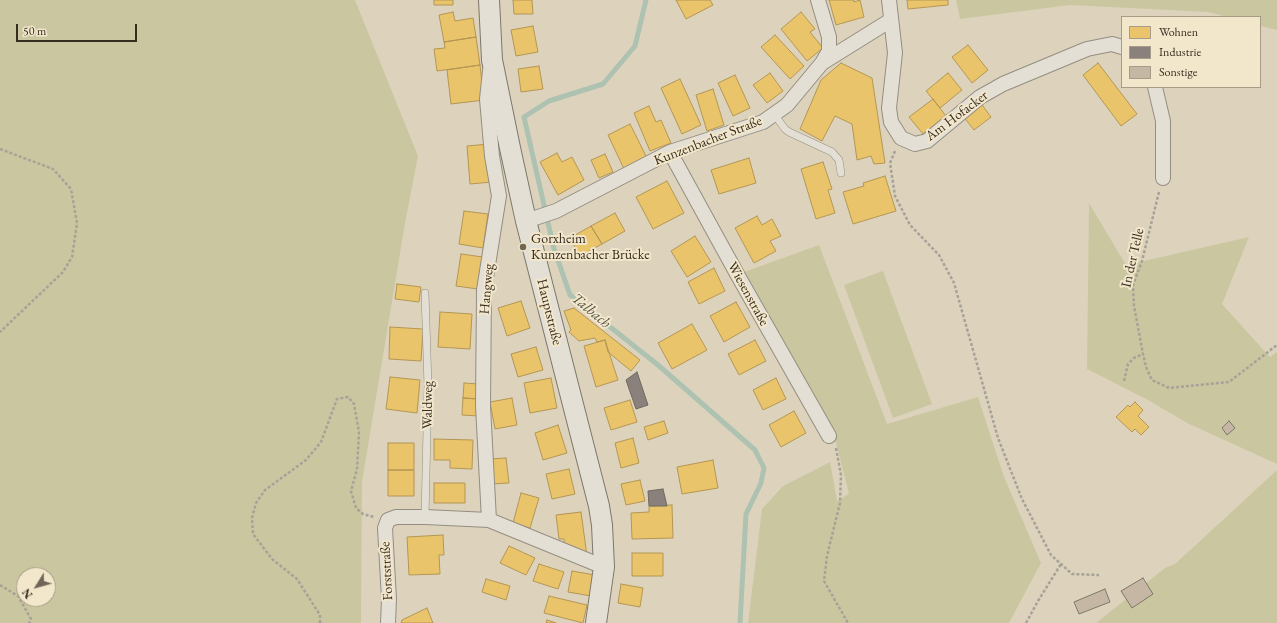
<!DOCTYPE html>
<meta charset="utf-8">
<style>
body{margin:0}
#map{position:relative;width:1277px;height:623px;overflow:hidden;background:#ddd3bd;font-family:"EB Garamond",serif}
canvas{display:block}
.legend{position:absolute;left:1121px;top:16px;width:140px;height:72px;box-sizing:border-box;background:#f2e6cb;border:1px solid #a79c87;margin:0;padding:5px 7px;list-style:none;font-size:12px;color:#362c20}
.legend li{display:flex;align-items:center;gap:8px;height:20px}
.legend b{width:20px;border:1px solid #a79c87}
.north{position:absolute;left:16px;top:567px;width:40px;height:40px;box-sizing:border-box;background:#f2e6cb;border:1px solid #a79c87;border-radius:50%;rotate:233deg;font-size:11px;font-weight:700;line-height:16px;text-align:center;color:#362c20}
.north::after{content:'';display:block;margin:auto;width:14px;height:18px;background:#706657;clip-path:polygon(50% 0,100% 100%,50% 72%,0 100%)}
.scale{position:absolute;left:16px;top:24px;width:121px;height:18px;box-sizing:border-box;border:2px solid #362c20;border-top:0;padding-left:5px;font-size:12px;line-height:14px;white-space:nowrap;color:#362c20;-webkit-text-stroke:3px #f2e6cb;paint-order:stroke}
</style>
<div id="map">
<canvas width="1277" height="623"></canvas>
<ul class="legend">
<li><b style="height:11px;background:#e9c46a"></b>Wohnen</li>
<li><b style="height:11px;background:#8a817c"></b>Industrie</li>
<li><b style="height:11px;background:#c6b7a5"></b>Sonstige</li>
</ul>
<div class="north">N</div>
<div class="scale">50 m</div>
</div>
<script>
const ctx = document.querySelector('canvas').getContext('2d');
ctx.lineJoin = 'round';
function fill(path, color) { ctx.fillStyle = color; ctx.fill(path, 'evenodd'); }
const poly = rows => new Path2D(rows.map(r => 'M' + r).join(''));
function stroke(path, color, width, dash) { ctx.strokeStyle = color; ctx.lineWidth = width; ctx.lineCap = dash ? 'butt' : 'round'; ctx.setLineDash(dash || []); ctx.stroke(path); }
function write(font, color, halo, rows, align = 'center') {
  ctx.font = font + ' "EB Garamond",serif'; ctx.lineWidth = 4; ctx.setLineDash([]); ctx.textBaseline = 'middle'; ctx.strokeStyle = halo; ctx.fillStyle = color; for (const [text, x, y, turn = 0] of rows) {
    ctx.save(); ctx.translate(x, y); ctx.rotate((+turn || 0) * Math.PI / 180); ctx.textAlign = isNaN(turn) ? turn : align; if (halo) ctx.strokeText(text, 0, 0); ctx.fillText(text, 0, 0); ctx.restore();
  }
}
fill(poly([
 [0,0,355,0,418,156,405,223,362,482,361,623,0,623],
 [24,575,48,575,48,599,24,599],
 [956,0,1277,0,1277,30,1260,26,1260,17,1227,17,1208,12,1070,5,960,19],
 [1089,203,1126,265,1249,237,1222,304,1270,357,1277,352,1277,464,1187,423,1148,400,1087,369],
 [819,245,887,424,978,397,1004,477,1041,563,1009,623,748,623,762,509,783,486,830,462,837,501,849,494,832,427,744,272],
 [883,271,932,404,893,418,844,285],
 [1277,470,1277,623,1096,623,1165,568,1175,564]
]), '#cac7a0');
const homes = poly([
 [434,0,453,0,453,5,434,5,434,0],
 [513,0,532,0,533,14,514,14,513,0],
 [676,0,710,0,713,5,686,19,676,0],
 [829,0,854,0,854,2,860,0,864,17,836,25,829,0],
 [907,0,948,0,948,5,908,9,907,0],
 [453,12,455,21,473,18,476,37,444,42,439,15,453,12],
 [801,12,815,29,810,32,823,48,807,61,781,29,801,12],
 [533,26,538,52,516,56,511,30,533,26],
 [775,35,804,66,790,79,761,47,775,35],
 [476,37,480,65,437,71,434,49,445,48,444,42,476,37],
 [968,45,988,70,972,83,952,57,968,45],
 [841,63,872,78,885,163,874,164,871,156,857,160,852,124,835,116,822,141,800,129,821,80,841,63],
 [1098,63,1137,114,1121,126,1083,75,1098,63],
 [480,65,484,100,451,104,447,70,480,65],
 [539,66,543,89,521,92,518,69,539,66],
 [770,73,783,91,767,103,753,85,770,73],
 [948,73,962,90,940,108,926,91,948,73],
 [735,75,750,108,733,116,718,83,735,75],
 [680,79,701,125,682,134,661,88,680,79],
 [713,89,724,125,707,131,696,95,713,89],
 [933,99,946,116,923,134,909,117,933,99],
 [980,102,991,117,974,130,962,115,980,102],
 [649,106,656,122,661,120,671,143,650,151,634,113,649,106],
 [630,124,647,158,624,169,608,135,630,124],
 [489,144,492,182,470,184,467,146,489,144],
 [557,153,562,162,572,157,584,180,558,195,540,162,557,153],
 [605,154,613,172,599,178,591,160,605,154],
 [749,158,756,183,719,194,711,170,749,158],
 [823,162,832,189,828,190,835,213,816,219,801,169,823,162],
 [885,176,896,211,853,224,843,192,864,186,863,183,885,176],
 [667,181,684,213,653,229,636,197,667,181],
 [464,211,488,214,483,248,459,244,464,211],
 [615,213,625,231,602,244,591,226,615,213],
 [757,216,762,225,772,219,781,236,770,241,776,251,754,263,735,228,757,216],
 [591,226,602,244,580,256,570,238,591,226],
 [695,236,711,262,687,277,671,251,695,236],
 [461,254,483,257,478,289,456,286,461,254],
 [714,268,725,291,699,304,688,282,714,268],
 [397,284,421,287,419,302,395,299,397,284],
 [521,301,530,328,507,336,498,308,521,301],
 [736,302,750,327,724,342,710,316,736,302],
 [574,308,640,360,631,371,608,352,605,340,597,342,595,338,579,341,569,332,571,330,564,311,574,308],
 [440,312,472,314,470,349,438,347,440,312],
 [692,324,707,350,672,369,658,343,692,324],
 [390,327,423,329,421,361,389,359,390,327],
 [605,340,618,380,596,387,584,346,605,340],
 [755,340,766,361,739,375,728,354,755,340],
 [536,347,543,370,518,377,511,354,536,347],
 [390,377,420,380,417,413,386,409,390,377],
 [551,378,557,408,530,413,524,383,551,378],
 [776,378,786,399,763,410,753,390,776,378],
 [464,383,479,384,479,399,463,398,464,383],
 [463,398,479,399,478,416,462,415,463,398],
 [512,398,517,425,495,429,490,402,512,398],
 [630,400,637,422,611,430,604,408,630,400],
 [1135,402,1143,410,1138,416,1149,427,1141,435,1135,429,1132,432,1116,417,1128,405,1130,407,1135,402],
 [794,411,806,433,781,447,769,425,794,411],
 [664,421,668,433,648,440,644,427,664,421],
 [558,425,567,453,543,460,535,433,558,425],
 [633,438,639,463,621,468,615,443,633,438],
 [434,439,473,440,472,469,450,468,450,460,434,460,434,439],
 [388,443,414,443,414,470,388,470,388,443],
 [506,458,509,483,492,484,490,459,506,458],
 [713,460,718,488,682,494,677,467,713,460],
 [569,469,575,494,552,499,546,474,569,469],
 [388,470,414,470,414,496,388,496,388,470],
 [640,480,645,501,626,505,621,484,640,480],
 [434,483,465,483,465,503,434,503,434,483],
 [521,493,539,498,530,528,513,523,521,493],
 [672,505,673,538,632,539,631,513,649,512,649,506,672,505],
 [581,512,587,556,565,548,564,539,559,539,556,515,581,512],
 [443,535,444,555,439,555,440,574,409,575,407,537,443,535],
 [509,546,535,558,526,575,500,563,509,546],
 [632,553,663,553,663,576,632,576,632,553],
 [539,564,564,572,558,589,533,581,539,564],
 [572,571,595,575,591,596,568,592,572,571],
 [486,579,510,586,506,600,482,592,486,579],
 [621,584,643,588,640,607,618,603,621,584],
 [549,596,587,605,583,623,544,613,549,596],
 [427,608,433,623,401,623,402,620,427,608],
 [547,620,556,623,546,623,547,620]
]);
fill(homes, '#e9c46a');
stroke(homes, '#b39654', 1);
const industry = poly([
 [637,372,648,405,636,409,626,380,637,372],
 [663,489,667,506,649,506,648,491,663,489]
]);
fill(industry, '#8a817c');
stroke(industry, '#716860', 1);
stroke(poly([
 [646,0,635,46,603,84,549,101,524,117,554,249,570,295,658,365,755,450,764,468,761,483,746,514,740,623]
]), '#adc2b0', 5);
const building = poly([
 [1229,421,1235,428,1227,435,1222,428,1229,421],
 [1143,578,1153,594,1132,608,1121,591,1143,578],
 [1105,589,1110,602,1079,614,1074,602,1105,589]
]);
fill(building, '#c6b7a5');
stroke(building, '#7d776a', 1);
const lane = poly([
 [774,114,785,129,789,132,832,152,839,160,841,173],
 [425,293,428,386,425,517]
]);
const street = poly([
 [818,0,829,37,829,51,822,63],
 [889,0,895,53,889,108,891,122,901,138,915,144,927,141,980,97,1003,84,1087,49,1112,44,1122,47],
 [1155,87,1163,121,1163,178],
 [670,152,737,274,829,436],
 [526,221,556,211,670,152,763,122,787,105,822,63,891,20],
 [489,520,483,406,484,290,499,196,492,156,487,99,490,71],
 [388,623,389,599,385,528,388,520,396,517,425,517,489,520,604,567]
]);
const secondary = poly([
 [489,0,492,60,510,148,526,221,599,506,602,525,604,567,596,623]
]);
stroke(lane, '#948e80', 8);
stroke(street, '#948e80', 16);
stroke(secondary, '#7d776a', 22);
stroke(poly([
 [0,149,53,169,71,189,77,223,72,257,63,272,0,332],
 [895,151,890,163,895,196,910,225,939,255,954,283,998,438,1022,499,1051,555,1072,574,1099,575],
 [1159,192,1142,261,1133,285,1134,306,1143,354,1146,367,1152,380,1169,388,1229,382,1277,345],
 [1124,381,1128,364,1134,358,1143,354],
 [836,448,841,475,840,503,827,556,824,581,848,623],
 [0,585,18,596,31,619,29,623],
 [320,623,320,615,297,579,272,559,253,534,252,518,256,503,265,490,306,460,321,442,337,399,348,397,354,404,359,432,357,469,351,491,356,508,363,514,374,517],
 [1026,623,1038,601,1061,564]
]), '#a7a298', 2.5, [3, 2]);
stroke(lane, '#e4dfd4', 7);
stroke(street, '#e4dfd4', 14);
stroke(secondary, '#e4dfd4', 20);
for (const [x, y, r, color] of [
 [523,247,4,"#706657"]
]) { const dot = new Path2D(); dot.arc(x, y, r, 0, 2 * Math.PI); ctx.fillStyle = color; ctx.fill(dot); stroke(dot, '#f2e6cb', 1.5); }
write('14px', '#362c20', '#f2e6cb', [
 ["Am Hofacker",957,116,-37],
 ["Kunzenbacher Straße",708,141,-21],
 ["In der Telle",1133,258,-77],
 ["Hangweg",487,289,-85],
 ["Wiesenstraße",748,294,61],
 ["Hauptstraße",549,312,76],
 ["Waldweg",428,405,-89],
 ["Forststraße",387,571,-93]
]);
write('14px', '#362c20', '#f2e6cb', [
 ["Gorxheim",531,239],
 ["Kunzenbacher Brücke",531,255]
], 'left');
write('italic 15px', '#4e5042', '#f2e6cb', [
 ["Talbach",591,311,40]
]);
</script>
